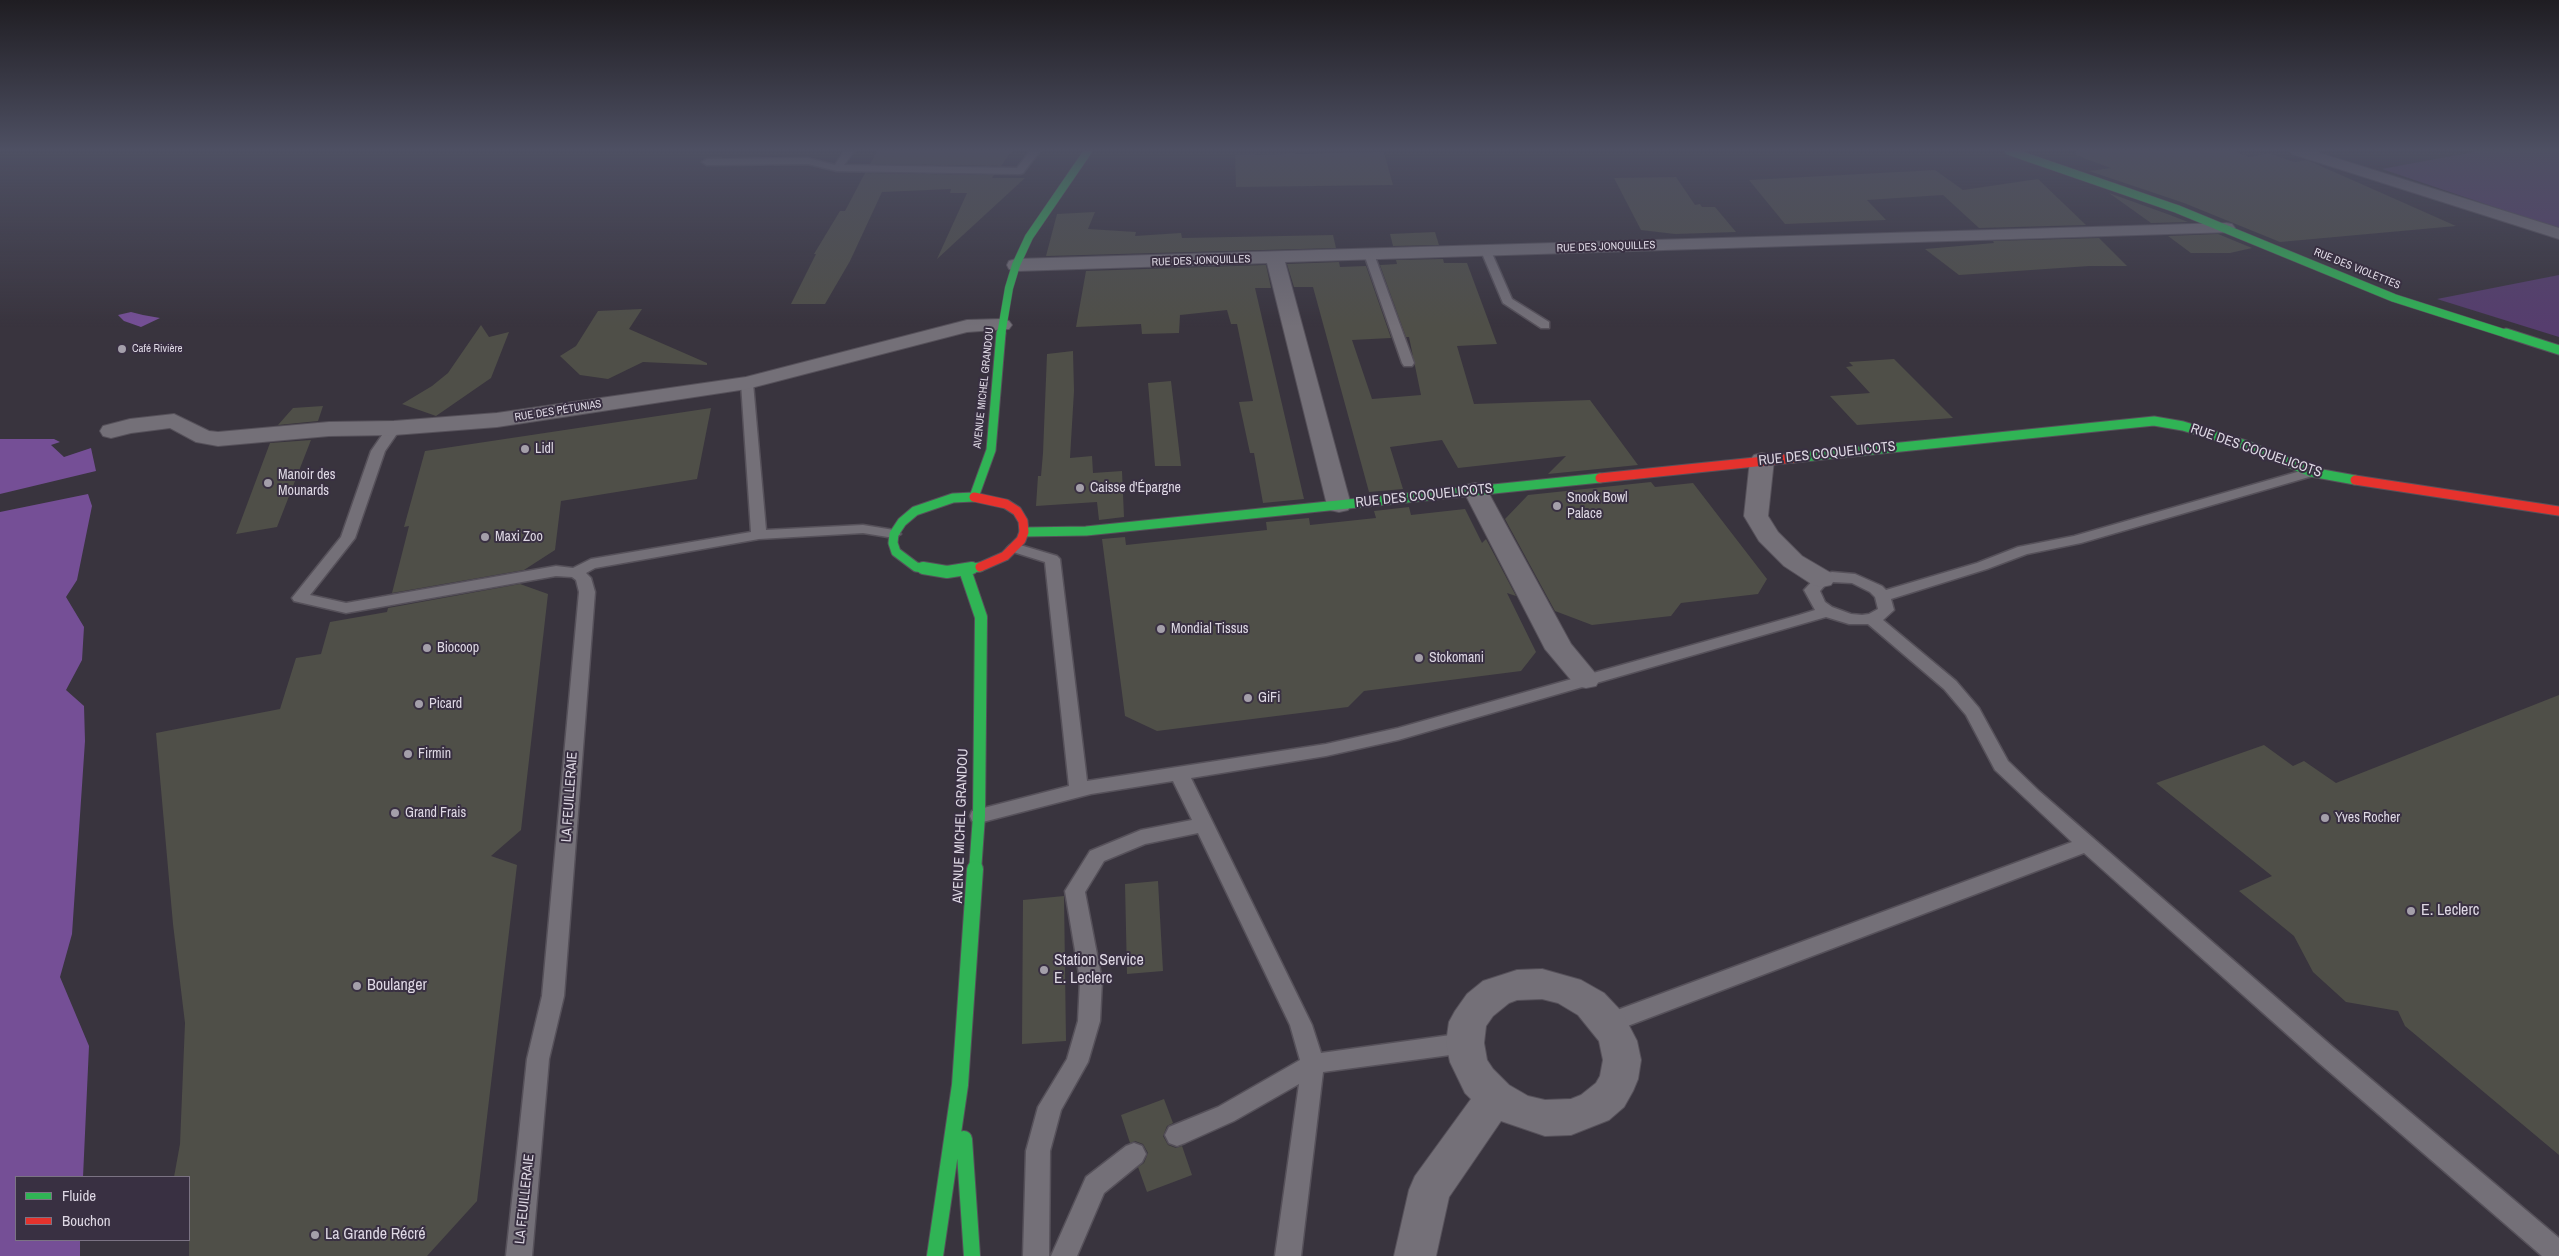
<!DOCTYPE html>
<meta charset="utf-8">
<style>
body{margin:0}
#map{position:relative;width:2559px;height:1256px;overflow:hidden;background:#39343e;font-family:"Archivo Narrow",sans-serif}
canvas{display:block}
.legend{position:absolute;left:15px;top:1176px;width:175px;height:65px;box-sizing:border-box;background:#393042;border:1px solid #7b7383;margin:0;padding:6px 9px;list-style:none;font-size:15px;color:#ded8e4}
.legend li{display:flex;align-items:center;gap:10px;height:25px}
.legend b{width:25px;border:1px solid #7b7383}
</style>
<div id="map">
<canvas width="2559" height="1256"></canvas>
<ul class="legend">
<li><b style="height:6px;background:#30b455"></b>Fluide</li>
<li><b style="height:6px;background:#e5322d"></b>Bouchon</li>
</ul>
</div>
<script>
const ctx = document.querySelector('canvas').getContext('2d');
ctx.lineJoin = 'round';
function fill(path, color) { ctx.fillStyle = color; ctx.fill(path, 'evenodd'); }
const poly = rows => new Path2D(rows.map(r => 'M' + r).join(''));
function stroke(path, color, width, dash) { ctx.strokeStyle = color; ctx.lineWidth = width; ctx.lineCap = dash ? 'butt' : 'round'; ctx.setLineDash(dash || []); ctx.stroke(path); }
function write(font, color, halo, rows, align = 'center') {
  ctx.font = font + ' "Archivo Narrow",sans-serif'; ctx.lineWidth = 4; ctx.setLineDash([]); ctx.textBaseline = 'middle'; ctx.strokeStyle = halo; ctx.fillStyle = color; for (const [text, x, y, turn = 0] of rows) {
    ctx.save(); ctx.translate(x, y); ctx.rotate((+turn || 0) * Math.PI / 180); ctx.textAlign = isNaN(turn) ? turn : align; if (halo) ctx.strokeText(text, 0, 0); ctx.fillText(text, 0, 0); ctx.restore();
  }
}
fill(poly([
 [2478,151,2559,151,2559,229,2382,169],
 [2559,275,2559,337,2437,299]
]), '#563d6e');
fill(poly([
 [131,312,143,315,160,318,141,327,124,321,118,315],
 [0,439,54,439,60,442,51,445,64,457,91,448,96,471,0,494],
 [88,494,92,506,77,580,66,597,84,627,82,660,66,690,84,706,85,741,72,934,60,977,89,1046,83,1177,16,1177,16,1240,80,1240,80,1256,0,1256,0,512]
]), '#754f96');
fill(poly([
 [877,151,1012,151,1001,166,870,164],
 [2076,151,2234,151,2249,157,2268,153,2295,162,2306,160,2314,163,2456,226,2280,242,2184,203,2089,171,2111,168,2075,155],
 [1384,152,1393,185,1236,187,1235,155],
 [1935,170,1963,190,2038,179,2086,225,1979,228,1943,195,1867,200,1886,220,1785,224,1749,180],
 [865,173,994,175,992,178,1025,178,937,259,967,193,950,193,951,189,882,192,850,261,825,304,791,304,816,254,814,254,840,211,845,211],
 [1676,177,1695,205,1700,204,1702,207,1715,207,1736,232,1675,234,1641,230,1614,178],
 [2109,193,2170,215,2188,222,2151,223],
 [1095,212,1088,229,1136,232,1135,236,1181,233,1182,238,1333,235,1336,248,1046,256,1057,214],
 [1435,232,1439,245,1393,246,1390,234],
 [2218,234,2252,248,2230,253,2191,253,2168,236],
 [2099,238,2127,266,2089,266,1959,275,1925,249,1994,243,1993,241],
 [1443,259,1444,263,1467,263,1497,344,1457,346,1474,404,1590,400,1638,465,1548,474,1566,456,1458,468,1442,440,1390,447,1403,489,1369,492,1313,287,1294,287,1287,264,1339,262,1340,267,1366,266,1391,338,1352,340,1372,399,1421,395,1409,337,1406,337,1380,265,1397,264,1396,260],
 [1266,265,1271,288,1255,288,1304,499,1263,503,1254,453,1250,453,1239,402,1253,401,1237,324,1231,324,1227,310,1180,315,1179,333,1142,334,1141,324,1076,327,1086,271],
 [642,309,629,329,707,363,707,365,643,362,608,379,580,375,560,356,576,346,598,311],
 [481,325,489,337,509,332,491,378,436,416,402,404,432,386,448,373],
 [1073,351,1074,391,1070,458,1092,456,1093,473,1122,471,1124,517,1099,520,1097,502,1036,506,1038,476,1041,476,1043,453,1047,354],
 [1894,359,1953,418,1857,425,1830,396,1870,393,1846,367,1853,366,1849,362],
 [1171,381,1181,466,1155,466,1148,383],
 [323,406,318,421,278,425,293,408],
 [711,408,697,479,561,501,555,550,524,570,392,593,409,526,404,527,425,451],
 [311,440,277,527,236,534,270,443],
 [1651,482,1655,487,1693,483,1767,579,1758,594,1681,603,1671,616,1592,625,1555,611,1505,519,1528,495],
 [1409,507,1411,515,1465,509,1482,543,1486,539,1516,596,1507,593,1536,652,1521,671,1364,691,1348,707,1157,731,1125,716,1102,539,1125,537,1126,545,1267,530,1266,522,1309,518,1310,525,1376,518,1374,511],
 [520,584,548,594,521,830,491,856,517,865,477,1201,427,1256,189,1256,189,1177,174,1177,180,1144,185,1023,173,924,156,733,280,709,296,658,321,654,330,622,387,612,388,608],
 [2559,695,2559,1155,2405,1026,2398,1011,2346,1002,2313,972,2294,936,2239,891,2272,876,2156,783,2264,745,2293,766,2304,761,2336,783],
 [1158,881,1163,971,1127,974,1125,884],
 [1064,896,1066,1041,1022,1044,1023,900],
 [1164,1099,1173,1123,1167,1126,1163,1136,1168,1145,1176,1148,1182,1146,1192,1175,1147,1192,1138,1167,1144,1163,1148,1153,1143,1144,1135,1141,1130,1143,1121,1115]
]), '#4f4f48');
const lane = poly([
 [844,151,854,151,844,165,1017,168,1030,151,1040,151,1023,173,1020,174,837,171,808,164,707,165,702,162,707,159,808,158,835,165,844,151],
 [1486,248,1491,251,1512,299,1549,322,1549,328,1541,328,1503,303,1481,251,1486,248],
 [1369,251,1374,254,1414,363,1412,366,1404,366,1402,363,1364,254,1369,251],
 [747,379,753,383,766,530,863,525,894,530,901,534,894,538,863,533,759,539,595,568,586,573,591,578,595,592,564,996,549,1059,532,1256,506,1256,527,1059,542,996,579,592,576,580,572,577,556,576,346,613,294,601,292,598,341,537,371,451,389,425,394,424,401,428,385,451,355,538,310,595,346,603,556,566,573,568,591,559,751,532,741,383,747,379],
 [2311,468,2318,472,2316,475,2081,543,2027,554,1987,569,1891,599,1894,610,1883,620,1956,681,1979,708,2008,761,2039,791,2334,1048,2559,1238,2559,1256,2542,1256,2318,1062,2084,853,1617,1030,1609,1032,1601,1030,1598,1023,1601,1016,2072,842,1995,770,1966,715,1944,689,1868,624,1849,624,1826,617,1398,740,1326,756,1191,778,1312,1025,1321,1053,1465,1033,1473,1036,1476,1043,1473,1050,1465,1053,1323,1072,1301,1256,1275,1256,1299,1084,1234,1121,1185,1143,1177,1146,1169,1143,1165,1135,1169,1127,1218,1107,1300,1060,1290,1025,1198,833,1145,844,1104,861,1085,892,1102,980,1100,1021,1088,1062,1061,1110,1050,1151,1049,1256,1023,1256,1026,1151,1038,1107,1067,1059,1078,1021,1080,980,1065,891,1090,851,1141,830,1192,820,1173,781,1091,794,979,823,972,821,970,816,972,811,1069,786,1045,562,1010,551,1007,548,1010,545,1020,545,1057,556,1060,559,1087,781,1326,744,1398,728,1799,615,1815,610,1804,590,1817,576,1832,572,1855,574,1882,586,1886,590,1977,563,2018,547,2074,536,2311,468],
 [1832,582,1852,583,1870,592,1875,597,1878,609,1869,614,1862,615,1851,614,1832,607,1825,602,1820,591,1827,583,1832,582],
 [1134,1143,1142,1146,1146,1154,1142,1162,1104,1193,1077,1256,1051,1256,1086,1177,1126,1146,1134,1143]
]);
const street = poly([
 [2290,151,2313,151,2559,228,2559,239,2292,154,2290,151],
 [2226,223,2232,224,2235,228,2232,232,1285,262,1351,505,1348,510,1339,512,1330,510,1327,505,1267,263,1016,271,1009,269,1007,265,1009,261,1016,259,2226,223],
 [1002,319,1009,321,1012,325,1009,329,967,332,747,389,497,427,394,435,329,436,218,446,196,442,170,428,131,433,111,438,103,436,100,431,103,426,130,419,174,414,209,431,218,432,329,422,394,421,497,413,746,377,967,320,1002,319],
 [1762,453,1770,455,1774,460,1768,516,1778,532,1802,556,1831,573,1835,579,1831,585,1822,587,1813,585,1784,566,1759,541,1744,516,1750,460,1754,455,1762,453],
 [1475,483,1484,485,1487,490,1571,644,1600,679,1596,686,1586,688,1576,686,1545,649,1463,490,1466,485,1475,483],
 [1542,969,1581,980,1604,993,1622,1012,1637,1041,1641,1060,1638,1079,1633,1091,1624,1107,1609,1120,1571,1135,1545,1136,1501,1121,1449,1197,1436,1256,1394,1256,1409,1190,1415,1176,1471,1099,1465,1093,1450,1062,1446,1043,1449,1022,1455,1011,1467,994,1483,981,1517,970,1542,969],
 [1542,999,1558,1003,1578,1015,1599,1041,1603,1060,1600,1076,1596,1083,1581,1095,1571,1099,1545,1100,1528,1096,1509,1085,1493,1069,1487,1060,1484,1043,1486,1026,1493,1016,1509,1003,1517,1000,1542,999]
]);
const fastFar3 = poly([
 [2009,151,2177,209,2394,298,2510,335],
 [1001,335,1009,288,1016,265,1029,237,1088,151]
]);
const fastFar2 = poly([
 [2506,333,2559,350],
 [1794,458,2154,421,2183,426,2246,445,2311,472,2355,480],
 [974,497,991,450,1001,333],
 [1024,532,1086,531,1600,478],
 [931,569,916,567,896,552,893,543,894,534,902,522,915,511,953,498,974,497],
 [964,569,980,567]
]);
const fastFar1 = poly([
 [923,568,947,572,972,568],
 [965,570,981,617,979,816,975,871]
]);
const fast = poly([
 [964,1139,972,1256],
 [935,1256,960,1085,975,869]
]);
const jam = poly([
 [1600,478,1794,458],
 [2355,480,2559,511],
 [974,497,1006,504,1017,511,1023,521,1024,532,1021,540,1005,556,980,567]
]);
stroke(lane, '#56515a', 3);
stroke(street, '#56515a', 2);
stroke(fastFar3, '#56515a', 9);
stroke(fastFar2, '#56515a', 11);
stroke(fastFar1, '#56515a', 14);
stroke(fast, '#56515a', 18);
stroke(jam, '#56515a', 11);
fill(lane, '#747078');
fill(street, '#747078');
stroke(fastFar3, '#30b455', 8);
stroke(fastFar2, '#30b455', 9);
stroke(fastFar1, '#30b455', 12);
stroke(fast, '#30b455', 16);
stroke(jam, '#e5322d', 9);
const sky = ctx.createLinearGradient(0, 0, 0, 327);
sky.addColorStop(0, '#1f1d22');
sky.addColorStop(0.46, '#4e5063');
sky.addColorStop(1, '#4e506300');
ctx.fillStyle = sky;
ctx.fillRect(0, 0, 2559, 327);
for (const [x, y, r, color] of [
 [122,349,5,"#a49faa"],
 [525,449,5,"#a49faa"],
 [268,483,5,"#a49faa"],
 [1080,488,5,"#a49faa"],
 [1557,506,5,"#a49faa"],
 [485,537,5,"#a49faa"],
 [1161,629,5,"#a49faa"],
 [427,648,5,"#a49faa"],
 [1419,658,5,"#a49faa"],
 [1248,698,5,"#a49faa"],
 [419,704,5,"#a49faa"],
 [408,754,5,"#a49faa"],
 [395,813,5,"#a49faa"],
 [2325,818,5,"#a49faa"],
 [2411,911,5,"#a49faa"],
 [1044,970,5,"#a49faa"],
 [357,986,5,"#a49faa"],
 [315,1235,5,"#a49faa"]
]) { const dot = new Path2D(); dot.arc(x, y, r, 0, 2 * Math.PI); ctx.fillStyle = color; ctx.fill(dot); stroke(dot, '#393042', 2); }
write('11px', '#ded8e4', '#393042', [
 ["RUE DES JONQUILLES",1606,247,-2],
 ["RUE DES JONQUILLES",1201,261,-2],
 ["RUE DES VIOLETTES",2357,269,22],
 ["AVENUE MICHEL GRANDOU",984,388,-84],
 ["RUE DES PÉTUNIAS",558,411,-9]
]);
write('11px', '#ded8e4', '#393042', [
 ["Café Rivière",132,349]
], 'left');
write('14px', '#ded8e4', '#393042', [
 ["Lidl",535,449],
 ["Manoir des",278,475],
 ["Mounards",278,491],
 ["Caisse d'Épargne",1090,488],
 ["Snook Bowl",1567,498],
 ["Palace",1567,514],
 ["Maxi Zoo",495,537],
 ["Mondial Tissus",1171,629],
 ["Biocoop",437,648],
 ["Stokomani",1429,658],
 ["GiFi",1258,698],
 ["Picard",429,704],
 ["Firmin",418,754],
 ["Grand Frais",405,813],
 ["Yves Rocher",2335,818]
], 'left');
write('14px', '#ded8e4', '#393042', [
 ["RUE DES COQUELICOTS",2256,451,19],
 ["RUE DES COQUELICOTS",1827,454,-6],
 ["RUE DES COQUELICOTS",1424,496,-6],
 ["LA FEUILLERAIE",570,797,-86],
 ["AVENUE MICHEL GRANDOU",961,826,-88],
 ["LA FEUILLERAIE",525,1199,-84]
]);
write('16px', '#ded8e4', '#393042', [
 ["E. Leclerc",2421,911],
 ["Station Service",1054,961],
 ["E. Leclerc",1054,979],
 ["Boulanger",367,986],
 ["La Grande Récré",325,1235]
], 'left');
</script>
